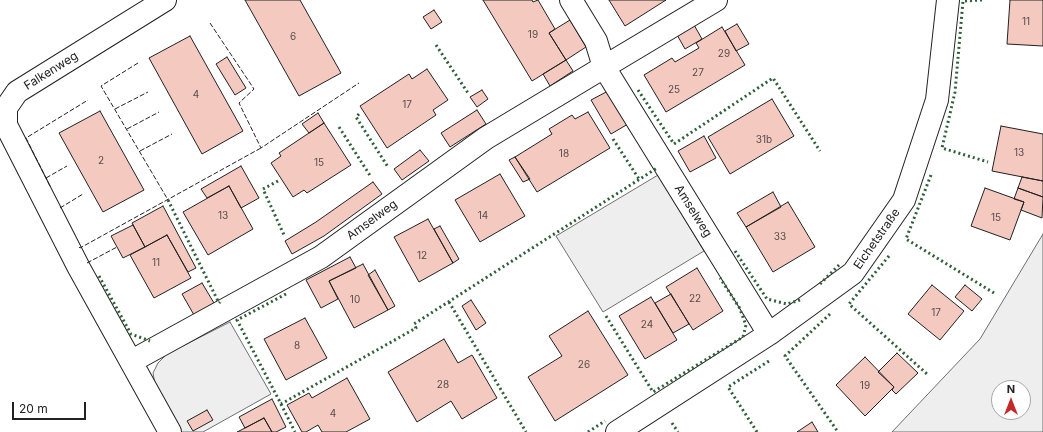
<!DOCTYPE html>
<meta charset="utf-8">
<style>
body{margin:0}
#map{position:relative;width:1043px;height:432px;overflow:hidden;background:#fff;font-family:Inter,sans-serif}
canvas{display:block}
.north{position:absolute;left:991px;top:380px;width:40px;height:40px;box-sizing:border-box;background:#fff;border:1px solid #a7a7a7;border-radius:50%;rotate:0deg;font-size:11px;font-weight:700;line-height:16px;text-align:center;color:#222}
.north::after{content:'';display:block;margin:auto;width:14px;height:18px;background:#c62828;clip-path:polygon(50% 0,100% 100%,50% 72%,0 100%)}
.scale{position:absolute;left:12px;top:402px;width:74px;height:18px;box-sizing:border-box;border:2px solid #222;border-top:0;padding-left:5px;font-size:12px;line-height:14px;white-space:nowrap;color:#222;-webkit-text-stroke:3px #fff;paint-order:stroke}
</style>
<div id="map">
<canvas width="1043" height="432"></canvas>
<div class="north">N</div>
<div class="scale">20 m</div>
</div>
<script>
const ctx = document.querySelector('canvas').getContext('2d');
ctx.lineJoin = 'round';
function fill(path, color) { ctx.fillStyle = color; ctx.fill(path, 'evenodd'); }
const poly = rows => new Path2D(rows.map(r => 'M' + r).join(''));
function stroke(path, color, width, dash) { ctx.strokeStyle = color; ctx.lineWidth = width; ctx.lineCap = dash ? 'butt' : 'round'; ctx.setLineDash(dash || []); ctx.stroke(path); }
function write(font, color, halo, rows, align = 'center') {
  ctx.font = font + ' Inter,sans-serif'; ctx.lineWidth = 3; ctx.setLineDash([]); ctx.textBaseline = 'middle'; ctx.strokeStyle = halo; ctx.fillStyle = color; for (const [text, x, y, turn = 0] of rows) {
    ctx.save(); ctx.translate(x, y); ctx.rotate((+turn || 0) * Math.PI / 180); ctx.textAlign = isNaN(turn) ? turn : align; if (halo) ctx.strokeText(text, 0, 0); ctx.fillText(text, 0, 0); ctx.restore();
  }
}
const green = poly([
 [658,175,704,251,603,312,556,236,658,175],
 [1043,234,1043,432,892,432,980,339,1043,234],
 [999,388,1023,388,1023,412,999,412,999,388],
 [230,322,271,394,203,432,179,432,156,389,153,373,158,363,167,354,230,322]
]);
fill(green, '#eee');
stroke(green, '#6f6f6f', 1);
const building = poly([
 [245,0,300,0,341,73,299,96,245,0],
 [483,0,532,0,533,2,538,0,555,29,549,33,566,60,532,81,483,0],
 [609,0,666,0,625,26,609,0],
 [1010,0,1043,0,1043,46,1007,44,1010,0],
 [434,10,442,22,431,29,423,17,434,10],
 [570,20,586,47,566,60,549,33,570,20],
 [693,23,702,39,685,49,676,33,693,23],
 [737,24,749,44,736,51,725,31,737,24],
 [722,27,745,65,666,112,644,75,672,58,675,62,699,48,696,43,722,27],
 [190,36,243,131,202,154,149,58,190,36],
 [227,57,246,88,235,95,216,64,227,57],
 [566,60,573,71,550,86,543,74,566,60],
 [427,69,448,100,433,110,436,115,387,148,360,106,409,74,412,79,427,69],
 [482,90,488,99,477,107,470,97,482,90],
 [608,91,628,124,611,134,591,100,608,91],
 [772,99,794,136,730,174,708,137,772,99],
 [477,110,486,124,450,147,441,133,477,110],
 [100,111,144,190,103,212,59,133,100,111],
 [588,112,610,148,537,192,515,157,552,134,549,129,572,115,575,119,588,112],
 [318,113,324,123,309,133,302,124,318,113],
 [324,123,351,165,307,193,304,190,293,197,271,163,281,156,279,153,324,123],
 [1001,126,1043,134,1043,181,992,171,1001,126],
 [704,136,716,158,690,172,678,151,704,136],
 [420,150,429,161,402,180,394,169,420,150],
 [515,157,530,179,523,182,509,160,515,157],
 [241,166,259,198,241,208,229,186,207,198,201,189,241,166],
 [500,174,525,216,480,242,455,200,500,174],
 [1022,177,1043,181,1043,197,1018,188,1022,177],
 [373,182,382,194,324,236,292,254,285,241,316,222,373,182],
 [229,186,253,229,208,255,183,212,229,186],
 [985,188,1024,202,1010,240,971,226,985,188],
 [1018,188,1043,197,1042,218,1021,210,1024,202,1014,199,1018,188],
 [773,192,781,207,746,227,737,213,773,192],
 [788,202,815,247,773,272,746,227,788,202],
 [163,206,196,268,188,272,167,235,145,247,132,223,163,206],
 [428,219,453,263,419,282,394,237,428,219],
 [133,225,145,247,123,258,111,236,133,225],
 [440,226,459,259,453,263,434,229,440,226],
 [167,235,191,278,154,298,130,255,167,235],
 [350,257,356,268,329,281,338,299,321,308,306,280,350,257],
 [363,264,388,310,354,328,329,281,363,264],
 [697,268,723,311,693,330,666,287,697,268],
 [375,270,395,306,388,310,368,275,375,270],
 [202,283,214,303,194,315,182,294,202,283],
 [932,285,964,311,940,340,908,314,932,285],
 [965,285,982,299,972,311,955,297,965,285],
 [671,294,689,324,673,333,655,303,671,294],
 [651,297,677,340,645,359,619,316,651,297],
 [471,300,486,323,476,330,462,306,471,300],
 [588,311,628,375,555,421,528,377,562,356,549,336,588,311],
 [305,318,327,358,286,380,264,339,305,318],
 [444,339,458,363,472,355,497,398,462,419,451,401,417,422,388,372,444,339],
 [897,353,918,373,896,394,892,390,894,387,878,372,897,353],
 [865,357,894,387,865,416,836,385,865,357],
 [347,378,370,419,346,432,322,432,318,425,306,432,302,432,287,405,309,393,312,398,347,378],
 [272,399,286,427,276,432,272,432,264,418,245,428,239,417,272,399],
 [207,410,213,420,193,431,187,421,207,410],
 [264,418,272,432,237,432,245,428,264,418],
 [812,422,818,432,797,432,812,422]
]);
fill(building, '#f3c9c0');
stroke(building, '#222', 1);
const minor = poly([
 [165,0,17,92,6,108,6,125,79,268,170,432],
 [571,0,596,41,604,67,716,0],
 [132,361,321,257,486,138,604,67,769,334],
 [617,432,769,334,853,273,904,200,937,100,948,0]
]);
stroke(minor, '#222', 24);
stroke(minor, '#fff', 22);
stroke(poly([
 [982,0,963,1,955,92,942,148,988,162],
 [436,45,468,93],
 [638,90,674,144,773,78,820,151],
 [359,114,356,117,388,167],
 [339,127,371,177],
 [613,139,639,179],
 [931,175,906,239,994,293],
 [278,181,263,189,284,235],
 [168,200,219,303,220,302],
 [735,251,767,299,787,304,800,300],
 [889,256,849,304,927,374],
 [99,276,131,334,150,341],
 [820,284,839,265],
 [286,294,237,320,281,404,416,328,414,324,657,168],
 [449,302,526,432],
 [830,314,785,356,838,432],
 [606,316,653,392,743,337,746,325,739,307,720,278],
 [281,404,295,432],
 [672,423,678,432],
 [588,432,605,421],
 [757,432,728,387,769,361]
]), '#2f5e38', 3, [2, 3]);
stroke(poly([
 [210,23,254,89,239,103,261,148,359,83],
 [138,63,101,86,168,200],
 [115,109,148,92],
 [127,129,159,112],
 [140,151,172,134],
 [46,178,67,166],
 [50,186,26,138,88,100],
 [60,208,83,194],
 [79,247,80,248,261,148],
 [87,263,117,247]
]), '#222', 1, [5, 2]);
write('10px', '#564c4a', null, [
 ["11",1026,22],
 ["19",533,35],
 ["6",293,37],
 ["29",724,54],
 ["27",698,73],
 ["25",674,90],
 ["4",196,95],
 ["17",407,105],
 ["31b",764,140],
 ["13",1019,153],
 ["18",564,154],
 ["2",101,161],
 ["15",319,163],
 ["13",223,216],
 ["14",483,216],
 ["15",996,218],
 ["33",780,237],
 ["12",422,256],
 ["11",156,263],
 ["22",695,299],
 ["10",355,300],
 ["17",936,313],
 ["24",647,325],
 ["8",297,346],
 ["26",584,365],
 ["28",443,385],
 ["19",865,386],
 ["4",333,414]
]);
write('12px', '#222', '#fff', [
 ["Falkenweg",51,71,-32],
 ["Amselweg",693,211,58],
 ["Amselweg",372,220,-36],
 ["Eichetstraße",877,239,-55]
]);
</script>
